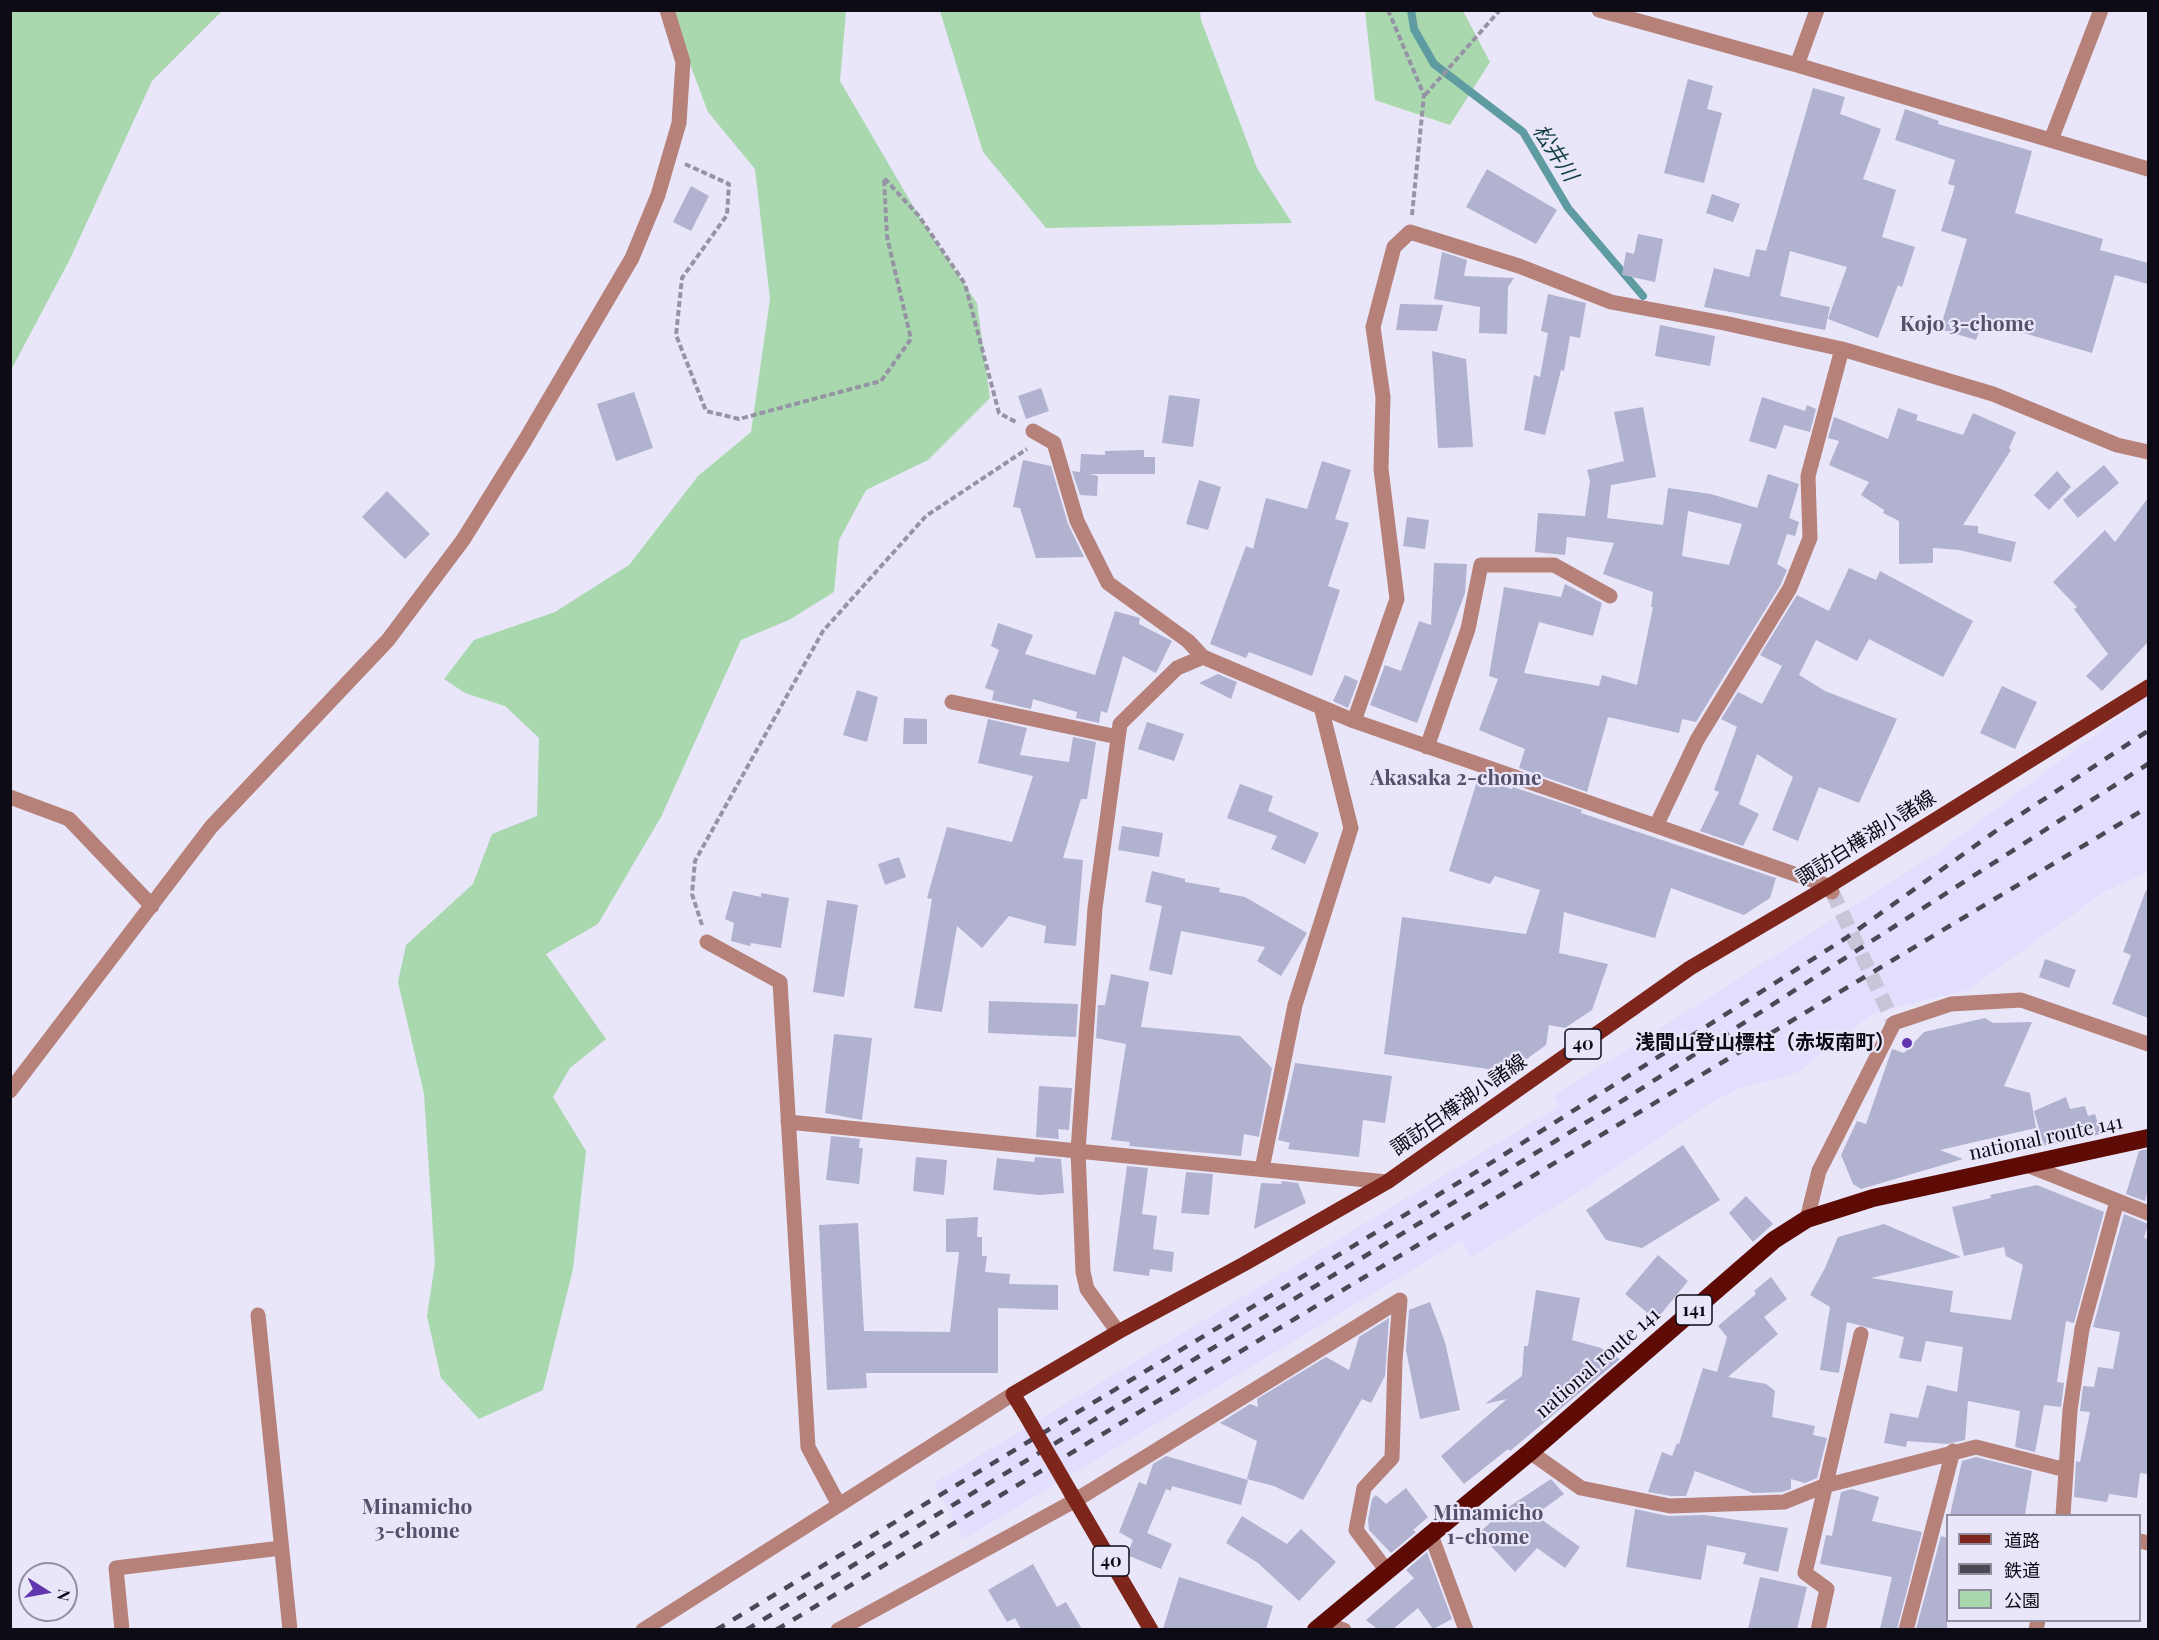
<!DOCTYPE html>
<meta charset="utf-8">
<style>
body{margin:0}
#map{position:relative;width:2159px;height:1640px;overflow:hidden;background:#e9e6fa;font-family:"Playfair Display","Noto Sans JP",serif}
canvas{display:block}
.frame{position:absolute;inset:0;border:12px solid #0d0b16;pointer-events:none}
.legend{position:absolute;left:1946px;top:1514px;width:195px;height:108px;box-sizing:border-box;background:#e9e6fa;border:2px solid #918e9f;margin:0;padding:8px 10px;list-style:none;font-size:18px;color:#0d0b16}
.legend li{display:flex;align-items:center;gap:12px;height:30px}
.legend b{width:30px;border:2px solid #918e9f}
.north{position:absolute;left:18px;top:1562px;width:60px;height:60px;box-sizing:border-box;background:#e9e6fa;border:2px solid #918e9f;border-radius:50%;rotate:101deg;font-size:16px;font-weight:700;line-height:24px;text-align:center;color:#0d0b16}
.north::after{content:'';display:block;margin:auto;width:21px;height:27px;background:#6236ae;clip-path:polygon(50% 0,100% 100%,50% 72%,0 100%)}
</style>
<div id="map">
<canvas width="2159" height="1640"></canvas>
<div class="frame"></div>
<ul class="legend">
<li><b style="height:8px;background:#7e261c"></b>道路</li>
<li><b style="height:8px;background:#4a4855"></b>鉄道</li>
<li><b style="height:16px;background:#a9d8af"></b>公園</li>
</ul>
<div class="north">N</div>
</div>
<script>
const ctx = document.querySelector('canvas').getContext('2d');
ctx.lineJoin = 'round';
function fill(path, color) { ctx.fillStyle = color; ctx.fill(path, 'evenodd'); }
const poly = rows => new Path2D(rows.map(r => 'M' + r).join(''));
function stroke(path, color, width, dash) { ctx.strokeStyle = color; ctx.lineWidth = width; ctx.lineCap = dash ? 'butt' : 'round'; ctx.setLineDash(dash || []); ctx.stroke(path); }
function write(font, color, halo, rows, align = 'center') {
  ctx.font = font + ' "Playfair Display","Noto Sans JP",serif'; ctx.lineWidth = 4.5; ctx.setLineDash([]); ctx.textBaseline = 'middle'; ctx.strokeStyle = halo; ctx.fillStyle = color; for (const [text, x, y, turn = 0] of rows) {
    ctx.save(); ctx.translate(x, y); ctx.rotate((+turn || 0) * Math.PI / 180); ctx.textAlign = isNaN(turn) ? turn : align; if (halo) ctx.strokeText(text, 0, 0); ctx.fillText(text, 0, 0); ctx.restore();
  }
}
fill(poly([
 [2148,695,2148,872,2104,892,1968,990,1874,1013,1797,1073,1741,1088,1709,1104,1589,1186,1470,1258,1462,1240,964,1539,934,1483,1559,1106,1553,1096,1937,853]
]), '#e2defe');
fill(poly([
 [11,10,222,11,152,81,69,261,11,370],
 [670,11,846,11,840,81,919,216,977,303,990,398,928,460,866,490,839,540,834,592,789,620,741,640,661,817,598,924,546,954,606,1039,570,1068,553,1097,586,1151,573,1269,543,1390,479,1419,441,1378,427,1316,435,1263,424,1094,398,982,406,945,473,884,492,834,537,816,539,738,505,706,465,693,444,679,474,640,555,612,629,565,698,476,751,432,770,299,755,169,708,112],
 [940,11,1200,11,1201,20,1257,168,1292,223,1046,228,983,152],
 [1365,11,1463,11,1490,62,1450,125,1375,100]
]), '#a9d8af');
stroke(poly([
 [1411,10,1414,29,1434,64,1523,132,1568,208,1643,296]
]), '#5f9ca1', 8);
fill(poly([
 [1688,79,1713,86,1707,109,1722,113,1704,183,1664,173],
 [1813,88,1845,97,1840,114,1881,129,1863,179,1896,190,1882,237,1915,247,1902,287,1898,285,1878,338,1828,319,1847,267,1790,251,1780,296,1830,307,1825,330,1704,307,1714,268,1749,277,1756,249,1766,251],
 [1905,109,1939,121,1938,124,2032,151,2015,213,2103,239,2100,250,2148,263,2148,284,2115,275,2092,353,1983,321,1976,340,1940,329,1967,239,1941,231,1955,186,1948,184,1955,160,1895,140],
 [1487,169,1557,210,1536,244,1466,207],
 [691,186,709,196,691,231,673,222],
 [1712,194,1740,204,1733,222,1706,213],
 [1638,234,1663,239,1655,282,1622,275,1626,252,1634,254],
 [1442,252,1467,260,1464,276,1514,278,1508,287,1507,334,1479,333,1480,307,1434,299],
 [1548,294,1586,303,1580,338,1570,336,1564,371,1561,370,1545,435,1524,430,1534,375,1540,377,1548,333,1541,331],
 [1400,304,1443,305,1437,331,1396,330],
 [1660,325,1715,336,1710,366,1655,356],
 [1432,351,1466,359,1473,447,1438,448],
 [1041,388,1049,411,1026,419,1018,396],
 [634,392,653,448,616,461,597,404],
 [1169,395,1200,399,1193,447,1162,443],
 [1762,397,1805,411,1807,405,1816,409,1810,432,1784,425,1776,449,1749,441],
 [1643,407,1656,477,1611,485,1607,518,1663,525,1668,488,1711,494,1757,508,1768,474,1799,484,1789,518,1799,522,1795,536,1787,534,1777,564,1787,570,1780,586,1696,722,1682,719,1679,733,1608,717,1587,792,1519,768,1525,749,1479,730,1498,679,1489,676,1504,587,1561,597,1565,584,1602,603,1593,636,1539,622,1524,673,1599,686,1602,675,1637,685,1653,607,1651,607,1653,592,1603,574,1614,543,1567,537,1565,555,1535,552,1538,513,1585,516,1590,481,1587,470,1624,461,1614,412],
 [1688,511,1742,524,1729,565,1682,556],
 [1898,408,1918,415,1916,420,1963,435,1973,413,2016,432,2009,448,2011,450,1963,525,1978,526,1978,533,2016,542,2011,562,1959,550,1933,548,1933,563,1899,564,1899,521,1883,513,1884,510,1861,495,1869,482,1829,465,1839,441,1828,438,1834,417,1888,439],
 [1144,450,1144,457,1155,457,1155,474,1089,474,1098,476,1097,496,1080,495,1072,471,1080,472,1081,454,1105,455,1105,451],
 [1023,460,1051,466,1068,524,1084,557,1036,558,1020,508,1013,507],
 [1322,461,1351,470,1335,519,1349,523,1328,586,1340,590,1312,676,1249,652,1246,658,1210,644,1246,546,1253,549,1266,498,1307,509],
 [2104,465,2119,483,2078,518,2063,500],
 [2057,471,2071,487,2049,510,2034,495],
 [1199,480,1221,487,1208,530,1186,524],
 [387,491,430,534,405,559,362,517],
 [2148,498,2148,642,2102,691,2086,676,2108,654,2074,609,2077,607,2053,582,2105,530,2115,542],
 [1407,517,1429,520,1425,549,1403,546],
 [1434,563,1467,564,1465,593,1417,723,1370,705,1385,665,1401,671,1419,621,1431,625],
 [1849,568,1876,580,1880,571,1973,621,1943,677,1869,639,1857,661,1816,640,1799,675,1825,691,1897,719,1859,803,1819,787,1798,841,1772,830,1793,777,1757,754,1739,804,1759,814,1743,846,1700,831,1719,792,1714,790,1737,727,1721,719,1738,692,1762,704,1782,666,1760,655,1797,595,1829,611],
 [1115,611,1140,618,1139,624,1172,641,1156,673,1123,656,1107,713,1101,711,1099,723,1076,718,1077,712,1033,699,1031,709,992,700,994,691,985,688,999,650,991,646,998,623,1033,635,1025,654,1095,675],
 [1218,674,1237,682,1231,699,1199,683],
 [1345,675,1358,681,1348,708,1333,701],
 [2002,686,2037,702,2015,749,1980,733],
 [857,690,878,697,867,742,843,735],
 [904,718,927,719,927,744,903,744],
 [988,719,1027,728,1020,755,1069,762,1073,737,1096,742,1087,799,1081,799,1063,858,1083,860,1076,946,1044,943,1046,926,1009,916,982,948,957,926,942,1012,914,1008,932,899,927,898,947,827,1012,842,1033,776,978,763],
 [1147,722,1184,734,1174,761,1138,749],
 [1478,778,1512,789,1513,787,1582,810,1581,813,1776,878,1770,898,1744,915,1671,888,1655,938,1564,912,1559,953,1608,964,1592,1010,1565,1028,1549,1025,1546,1045,1509,1072,1384,1054,1402,917,1526,934,1540,890,1495,876,1490,884,1449,871],
 [1240,784,1273,796,1268,811,1319,833,1305,864,1271,849,1277,836,1227,818],
 [1122,826,1163,833,1159,857,1118,850],
 [899,857,906,877,885,885,878,864],
 [1152,871,1185,879,1185,882,1220,888,1219,892,1245,897,1307,933,1281,976,1257,961,1265,947,1181,931,1172,975,1149,970,1162,906,1145,902],
 [2146,890,2148,890,2148,1018,2112,1004,2131,955,2123,952],
 [733,891,761,897,761,893,789,898,781,948,751,943,750,946,731,941,734,923,725,919],
 [827,900,858,905,844,997,813,992],
 [2045,959,2076,970,2069,988,2039,977],
 [1111,974,1149,982,1141,1027,1240,1036,1272,1068,1259,1137,1244,1134,1241,1156,1129,1146,1130,1142,1111,1140,1126,1044,1096,1038,1098,1005,1105,1005],
 [989,1001,1078,1004,1076,1037,988,1033],
 [1985,1018,1993,1023,2032,1022,2004,1086,2030,1093,2036,1128,1940,1150,1963,1159,1861,1189,1853,1184,1841,1155,1857,1121,1866,1124,1892,1049,1904,1053,1924,1032],
 [834,1034,872,1038,862,1120,825,1113],
 [1295,1063,1392,1076,1385,1123,1363,1120,1359,1157,1288,1149,1290,1143,1278,1140],
 [1039,1086,1072,1088,1069,1130,1058,1129,1059,1139,1036,1137],
 [2066,1097,2070,1109,2085,1106,2088,1116,2095,1114,2101,1134,2044,1146,2034,1111],
 [831,1136,860,1139,859,1148,863,1148,859,1184,826,1180],
 [1683,1145,1720,1200,1642,1248,1606,1240,1586,1210],
 [2148,1149,2148,1189,2145,1201,2126,1194,2139,1151],
 [916,1157,947,1160,944,1195,913,1191],
 [1035,1157,1061,1159,1064,1193,1039,1195,993,1190,997,1158,1034,1162],
 [1127,1166,1148,1168,1142,1214,1157,1216,1153,1249,1174,1252,1172,1272,1150,1269,1149,1276,1113,1271],
 [1186,1172,1213,1174,1209,1215,1181,1213],
 [1282,1181,1298,1183,1306,1203,1254,1229,1261,1183,1281,1184],
 [2037,1185,2104,1212,2074,1323,2066,1321,2057,1382,2064,1383,2061,1407,2044,1405,2035,1452,2015,1447,2020,1411,1968,1401,1965,1440,1947,1444,1907,1441,1906,1447,1884,1443,1890,1413,1918,1418,1927,1385,1957,1392,1963,1347,1926,1341,1921,1362,1899,1358,1904,1337,1847,1322,1839,1373,1820,1370,1830,1307,1810,1295,1825,1268,1838,1237,1884,1224,1961,1257,1871,1278,1953,1291,1950,1312,2011,1320,2023,1265,2006,1256,2004,1247,1964,1256,1952,1207,1991,1198,1990,1195],
 [1746,1196,1773,1224,1753,1242,1729,1213],
 [2124,1214,2148,1224,2144,1238,2148,1239,2148,1474,2140,1473,2137,1498,2109,1494,2107,1502,2074,1497,2076,1461,2080,1462,2090,1412,2080,1411,2083,1386,2094,1387,2098,1367,2113,1369,2120,1332,2093,1327],
 [978,1217,977,1237,982,1237,982,1256,987,1256,985,1272,1010,1274,1009,1284,1058,1285,1058,1310,998,1308,998,1373,866,1373,867,1388,827,1390,819,1225,858,1223,864,1331,950,1332,959,1252,946,1252,946,1219],
 [1658,1255,1688,1281,1656,1320,1625,1294],
 [1771,1277,1787,1299,1764,1317,1778,1334,1728,1377,1766,1384,1775,1391,1772,1417,1815,1426,1813,1435,1827,1438,1817,1478,1805,1483,1791,1479,1791,1489,1782,1492,1753,1493,1695,1471,1686,1496,1671,1496,1648,1492,1662,1452,1672,1456,1677,1443,1679,1444,1703,1368,1717,1372,1727,1337,1718,1326,1756,1294,1754,1291],
 [1536,1290,1580,1298,1572,1340,1601,1348,1620,1359,1510,1451,1508,1449,1464,1484,1441,1456,1507,1399,1485,1404,1522,1376,1524,1346,1528,1346],
 [1430,1302,1445,1342,1460,1410,1420,1419,1406,1350,1409,1310],
 [1389,1318,1385,1376,1371,1403,1362,1399,1303,1500,1274,1486,1247,1479,1257,1441,1220,1423,1250,1404,1258,1407,1257,1399,1326,1357,1349,1370,1359,1337],
 [1166,1456,1248,1480,1241,1505,1172,1486,1171,1491,1166,1489,1147,1533,1172,1544,1161,1569,1127,1555,1133,1540,1119,1532,1139,1482,1146,1485,1153,1464],
 [1976,1457,2032,1471,2025,1515,1950,1515,1962,1461],
 [1551,1479,1564,1494,1535,1515,1580,1547,1565,1568,1537,1548,1515,1572,1479,1533,1504,1510],
 [1406,1488,1428,1517,1413,1530,1416,1532,1391,1553,1369,1530,1368,1520,1372,1499,1376,1495,1386,1504],
 [1852,1489,1879,1497,1872,1521,1922,1532,1897,1629,1880,1629,1892,1577,1820,1564,1826,1535,1832,1536,1841,1492],
 [1635,1509,1668,1516,1705,1515,1788,1528,1778,1572,1743,1564,1746,1553,1707,1545,1701,1580,1626,1567],
 [1242,1516,1287,1544,1301,1529,1336,1562,1299,1601,1258,1563,1226,1543],
 [1941,1536,1947,1538,1947,1629,1916,1629],
 [1427,1552,1452,1619,1433,1629,1418,1608,1393,1629,1377,1629,1366,1620,1414,1578,1406,1570],
 [1033,1564,1057,1607,1066,1602,1082,1629,1021,1629,1015,1618,1007,1622,988,1590],
 [1179,1577,1273,1606,1266,1629,1163,1629],
 [1760,1577,1807,1587,1797,1629,1748,1629]
]), '#b1b1d0');
stroke(poly([
 [1832,892,1894,1023]
]), '#c8c5d8', 15, [15, 8]);
stroke(poly([
 [1388,10,1424,95,1412,215],
 [1425,95,1500,10],
 [685,164,729,184,727,215,682,278,676,335,706,411,739,419,881,381,911,339,887,237,884,178,919,216,965,284,999,413,1016,422],
 [702,925,692,894,695,861,823,631,926,516,1027,449]
]), '#9693a4', 4, [6, 3]);
stroke(poly([
 [1599,10,1797,65,2148,169],
 [1797,65,1817,10],
 [2051,140,2101,10],
 [1033,431,1054,443,1077,521,1108,583,1188,641,1203,657],
 [952,702,1118,737],
 [1354,721,1397,599,1381,469,1383,397,1373,327,1394,247,1410,232,1519,266,1611,302,1724,323,1842,349,1993,394,2117,445,2148,452],
 [1427,747,1468,629,1481,565,1554,565,1610,596],
 [10,797,69,819,152,906],
 [1656,826,1697,740,1790,588,1810,538,1808,476,1842,349],
 [707,942,780,982,808,1447,839,1505],
 [10,1091,211,827,388,640,463,540,524,442,632,258,658,195,679,123,683,62,667,10],
 [788,1122,1387,1182],
 [2027,1165,2148,1213],
 [1262,1169,1295,1005,1351,828,1321,707],
 [1807,1219,1819,1171,1894,1023,1951,1004,2021,1000,2148,1044],
 [258,1315,290,1630],
 [1118,1332,1087,1289,1083,1272,1078,1151,1095,908,1120,724,1177,668,1203,657,1354,721,1829,886,1832,892],
 [1530,1452,1581,1488,1670,1506,1784,1502,1824,1486,1976,1447,2066,1470],
 [2063,1516,2070,1410,2082,1329,2117,1201],
 [1431,1535,1466,1630],
 [2140,1541,2148,1543],
 [1323,1623,1344,1630],
 [122,1630,116,1568,281,1548],
 [643,1630,1013,1394],
 [838,1630,1076,1500,1400,1300,1395,1361,1392,1458,1364,1488,1356,1530,1387,1571],
 [1818,1630,1827,1589,1805,1573,1861,1334],
 [1906,1630,1953,1451],
 [2036,1630,2038,1620]
]), '#b58179', 15);
stroke(poly([
 [1024,1412,1013,1394,1118,1332,1244,1264,1387,1182,1690,968,1829,886,2148,687],
 [1071,1493,1151,1630]
]), '#7e261c', 15);
stroke(poly([
 [1316,1630,1530,1452,1774,1240,1807,1219,1873,1198,2148,1138]
]), '#5e0b05', 18);
stroke(poly([
 [716,1630,1486,1166,1846,938,2000,828,2148,731],
 [746,1630,1625,1099,2148,764],
 [776,1630,2148,807]
]), '#4a4855', 4.5, [10, 10]);
stroke(poly([
 [1024,1412,1071,1493]
]), '#7e261c', 15);
for (const [x, y, r, color] of [
 [1907,1043,6,"#6236ae"]
]) { const dot = new Path2D(); dot.arc(x, y, r, 0, 2 * Math.PI); ctx.fillStyle = color; ctx.fill(dot); stroke(dot, '#e9e6fa', 2); }
for (const [x, y, w] of [
 [1583,1044,36],
 [1694,1310,36],
 [1111,1561,36]
]) { const box = new Path2D(); box.roundRect(x - w / 2, y - 15, w, 30, 4.5); ctx.fillStyle = '#e9e6fa'; ctx.fill(box); stroke(box, '#0d0b16', 1.5); }
write('bold 18px', '#0d0b16', null, [
 ["40",1583,1044],
 ["141",1694,1310],
 ["40",1111,1561]
]);
write('20px', '#0d0b16', '#e9e6fa', [
 ["諏訪白樺湖小諸線",1866,838,-32],
 ["諏訪白樺湖小諸線",1459,1105,-35],
 ["national route 141",2046,1138,-12],
 ["national route 141",1598,1363,-41]
]);
write('bold 20px', '#0d0b16', '#e9e6fa', [
 ["浅間山登山標柱（赤坂南町）",1895,1043]
], 'right');
write('italic 21px', '#123c3e', '#e9e6fa', [
 ["松井川",1555,153,57]
]);
write('bold 21px', '#55506b', '#e9e6fa', [
 ["Kojo 3-chome",1967,324],
 ["Akasaka 2-chome",1456,778],
 ["Minamicho",417,1507],
 ["3-chome",417,1531],
 ["Minamicho",1488,1513],
 ["1-chome",1488,1537]
]);
</script>
